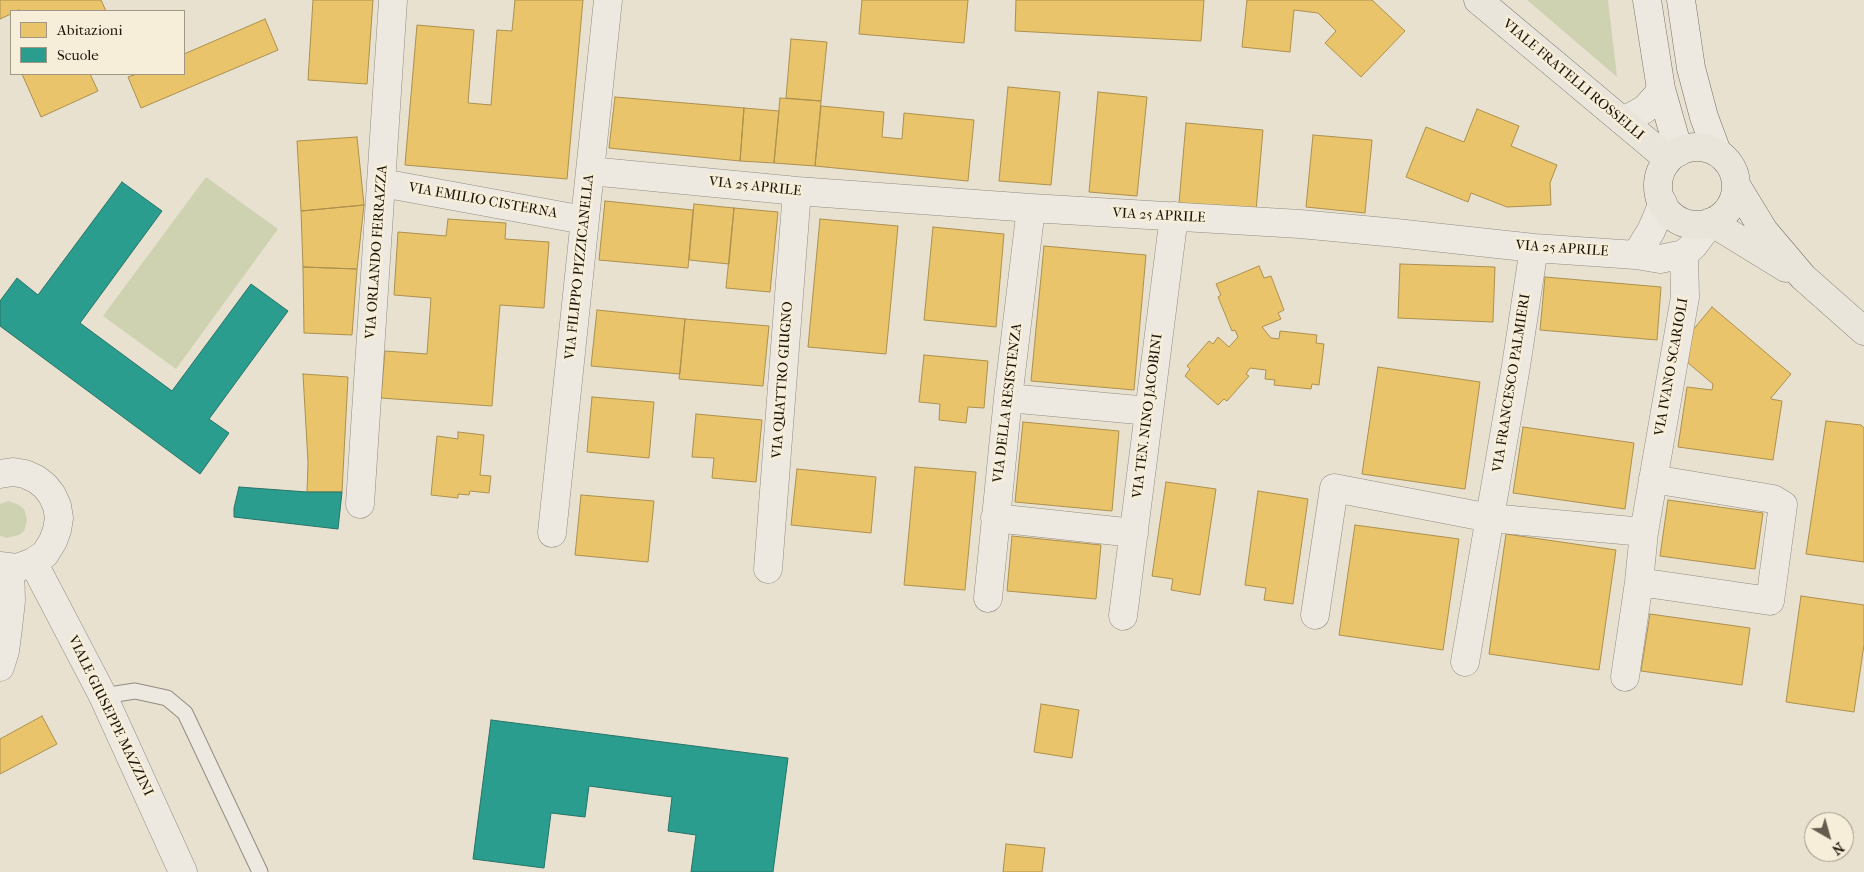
<!DOCTYPE html>
<style>
body{margin:0}
#map{position:relative;width:1864px;height:872px;overflow:hidden;background:#e8e1d0;font-family:"IM FELL French Canon",serif}
canvas{display:block}
.legend{position:absolute;left:10px;top:10px;width:175px;height:65px;box-sizing:border-box;background:#f7eeda;border:1px solid #a09787;margin:0;padding:6px 9px;list-style:none;font-size:15px;color:#1e150b}
.legend li{display:flex;align-items:center;gap:10px;height:25px}
.legend b{width:25px;border:1px solid #a09787}
.north{position:absolute;left:1804px;top:812px;width:50px;height:50px;box-sizing:border-box;background:#f7eeda;border:1px solid #a09787;border-radius:50%;rotate:142deg;font-size:14px;font-weight:700;line-height:20px;text-align:center;color:#1e150b}
.north::after{content:'';display:block;margin:auto;width:18px;height:22px;background:#655c50;clip-path:polygon(50% 0,100% 100%,50% 72%,0 100%)}
</style>
<div id="map">
<canvas width="1864" height="872"></canvas>
<ul class="legend">
<li><b style="height:14px;background:#e9c46a"></b>Abitazioni</li>
<li><b style="height:14px;background:#2a9d8f"></b>Scuole</li>
</ul>
<div class="north">N</div>
</div>
<script>
const ctx = document.querySelector('canvas').getContext('2d');
ctx.lineJoin = 'round';
function fill(path, color) { ctx.fillStyle = color; ctx.fill(path, 'evenodd'); }
const poly = rows => new Path2D(rows.map(r => 'M' + r).join(''));
function stroke(path, color, width, dash) { ctx.strokeStyle = color; ctx.lineWidth = width; ctx.lineCap = dash ? 'butt' : 'round'; ctx.setLineDash(dash || []); ctx.stroke(path); }
function write(font, color, halo, rows, align = 'center') {
  ctx.font = font + ' "IM FELL French Canon",serif'; ctx.lineWidth = 5; ctx.setLineDash([]); ctx.textBaseline = 'middle'; ctx.strokeStyle = halo; ctx.fillStyle = color; for (const [text, x, y, turn = 0] of rows) {
    ctx.save(); ctx.translate(x, y); ctx.rotate((+turn || 0) * Math.PI / 180); ctx.textAlign = isNaN(turn) ? turn : align; if (halo) ctx.strokeText(text, 0, 0); ctx.fillText(text, 0, 0); ctx.restore();
  }
}
fill(poly([
 [1527,0,1608,0,1617,77],
 [206,177,278,229,176,369,103,316],
 [8,501,19,505,24,509,27,520,24,531,19,535,7,538,0,536,0,504]
]), '#ced2b1');
const homes = poly([
 [0,0,101,0,106,11,21,11,20,10,11,11,11,14,0,19,0,0],
 [313,0,373,0,367,84,308,80,313,0],
 [515,0,583,0,567,179,405,165,417,25,474,30,468,103,491,105,497,30,512,31,515,0],
 [862,0,968,0,964,43,859,34,862,0],
 [1016,0,1204,0,1201,41,1015,31,1016,0],
 [1247,0,1372,0,1405,31,1361,77,1325,43,1336,31,1318,13,1294,10,1290,52,1242,47,1247,0],
 [265,19,278,50,141,108,128,77,137,74,184,74,184,54,265,19],
 [791,39,827,42,821,101,786,98,791,39],
 [22,74,90,74,98,91,41,117,22,74],
 [1008,87,1060,92,1051,185,999,181,1008,87],
 [1098,92,1147,97,1137,196,1089,192,1098,92],
 [615,97,744,108,740,161,609,148,615,97],
 [780,98,821,101,815,166,774,163,780,98],
 [821,106,884,112,882,137,902,139,904,113,974,120,968,181,815,166,821,106],
 [744,108,779,111,774,163,740,161,744,108],
 [1477,109,1519,126,1511,146,1557,165,1550,183,1551,205,1507,207,1471,193,1468,202,1406,177,1426,127,1464,142,1477,109],
 [1186,123,1263,130,1256,211,1179,203,1186,123],
 [1313,135,1372,140,1365,213,1306,207,1313,135],
 [357,137,364,205,301,211,297,141,357,137],
 [605,201,693,210,688,268,599,260,605,201],
 [694,204,734,208,729,264,689,260,694,204],
 [364,205,357,269,303,267,301,211,364,205],
 [734,208,778,212,770,292,726,288,734,208],
 [448,219,506,223,505,239,549,242,544,308,500,305,492,406,381,398,385,351,427,354,431,298,394,295,398,232,446,236,448,219],
 [820,219,898,226,886,354,808,347,820,219],
 [933,227,1004,234,996,327,924,320,933,227],
 [1044,246,1146,255,1134,390,1031,381,1044,246],
 [1400,264,1495,267,1493,322,1398,318,1400,264],
 [1259,266,1264,278,1271,276,1284,310,1278,313,1281,319,1262,327,1271,338,1279,339,1280,331,1317,335,1316,343,1324,344,1319,385,1312,384,1311,389,1274,385,1275,380,1265,379,1266,370,1250,368,1246,374,1249,376,1227,401,1224,399,1218,405,1185,376,1190,369,1187,366,1209,341,1213,344,1218,337,1229,347,1238,337,1235,330,1232,331,1218,297,1221,295,1216,284,1259,266],
 [303,267,357,269,352,335,304,333,303,267],
 [1545,277,1661,287,1657,340,1540,330,1545,277],
 [1712,307,1791,374,1771,398,1771,399,1782,401,1773,460,1678,447,1687,387,1712,390,1713,384,1687,362,1692,331,1712,307],
 [597,310,685,319,680,374,591,366,597,310],
 [685,319,769,326,763,386,679,379,685,319],
 [924,355,988,361,984,408,968,407,966,423,939,420,940,404,919,402,924,355],
 [1378,367,1480,382,1465,489,1362,474,1378,367],
 [303,374,348,377,342,492,307,492,308,462,303,374],
 [592,397,654,402,649,458,587,452,592,397],
 [696,414,762,420,756,482,712,478,714,458,692,457,696,414],
 [1826,421,1861,425,1864,428,1864,562,1806,554,1826,421],
 [1023,422,1119,431,1112,511,1015,502,1023,422],
 [1523,427,1634,443,1625,509,1513,493,1523,427],
 [458,432,484,435,480,475,491,476,489,493,470,491,469,495,458,494,458,498,431,495,437,436,458,439,458,432],
 [915,467,976,472,965,590,904,585,915,467],
 [797,469,876,477,871,533,791,525,797,469],
 [1166,482,1216,489,1200,595,1171,590,1173,579,1152,576,1166,482],
 [1258,491,1308,499,1293,604,1264,600,1266,588,1245,585,1258,491],
 [581,495,654,501,648,562,575,555,581,495],
 [1668,500,1763,513,1755,569,1660,556,1668,500],
 [1355,525,1459,539,1443,650,1339,635,1355,525],
 [1506,534,1616,550,1599,670,1489,654,1506,534],
 [1012,536,1101,545,1096,599,1007,591,1012,536],
 [1801,596,1864,605,1864,645,1854,712,1786,702,1801,596],
 [1650,614,1750,628,1742,685,1641,671,1650,614],
 [1041,704,1079,710,1072,758,1034,752,1041,704],
 [42,716,57,744,0,774,0,739,42,716],
 [1006,844,1045,848,1042,872,1003,872,1006,844]
]);
fill(homes, '#e9c46a');
stroke(homes, '#ac904e', 1);
const schools = poly([
 [122,182,162,211,80,323,172,391,251,284,288,311,209,419,229,433,200,474,0,326,0,301,17,278,38,295,122,182],
 [239,487,307,492,342,492,338,529,234,517,234,508,239,487],
 [491,720,788,758,773,872,691,872,696,835,668,831,672,797,589,786,585,817,551,813,544,868,473,859,491,720]
]);
fill(schools, '#2a9d8f');
stroke(schools, '#267467', 1);
const service = poly([
 [103,696,135,691,167,698,185,713,260,872]
]);
const minor = poly([
 [590,171,797,191,1031,208,1300,224,1396,233,1534,248,1636,255,1660,259,1684,254,1694,245,1711,222],
 [382,183,584,220],
 [1636,255,1651,231,1663,203],
 [1008,398,1149,411],
 [360,504,393,0],
 [995,518,1134,533],
 [552,533,608,0],
 [768,569,797,191],
 [1639,582,1770,601,1783,505,1773,499,1653,479],
 [988,598,1008,398,1031,208],
 [1315,615,1334,488,1490,518,1644,532],
 [1123,616,1174,216],
 [1465,662,1516,366,1534,248],
 [1625,677,1639,582,1644,532,1685,297,1684,254]
]);
const tertiary = poly([
 [0,474,13,472,25,474,36,479,45,486,52,495,57,506,59,518,57,530,53,541,45,554,33,562,17,568,0,566],
 [33,562,103,696,183,872],
 [0,667,5,651,8,628,11,601,10,568]
]);
const secondary = poly([
 [1647,0,1661,89,1679,152],
 [1681,0,1691,68,1704,117,1717,152],
 [1622,120,1631,117,1645,109,1656,97,1661,89]
]);
const primary = poly([
 [1478,0,1668,159],
 '1658 186a39 39 0 1 1 78 0a39 39 0 1 1-78 0Z',
 [1736,185,1764,231,1803,277,1864,331],
 [1711,222,1786,268]
]);
stroke(service, '#928c82', 17);
stroke(minor, '#928c82', 29);
stroke(tertiary, '#928c82', 29);
stroke(secondary, '#767167', 29);
stroke(primary, '#767167', 29);
stroke(service, '#ede9e0', 15);
stroke(minor, '#ede9e0', 28);
stroke(tertiary, '#ede9e0', 28);
stroke(secondary, '#ede9e0', 28);
stroke(primary, '#eae5db', 28);
write('14px', '#1e150b', '#f7eeda', [
 ["VIALE FRATELLI ROSSELLI",1573,80,40],
 ["VIA 25 APRILE",755,187,6],
 ["VIA EMILIO CISTERNA",483,201,10],
 ["VIA 25 APRILE",1159,216,3],
 ["VIA 25 APRILE",1562,249,4],
 ["VIA ORLANDO FERRAZZA",377,252,-86],
 ["VIA FILIPPO PIZZICANELLA",580,267,-84],
 ["VIA IVANO SCARIOLI",1672,367,-80],
 ["VIA QUATTRO GIUGNO",783,380,-86],
 ["VIA FRANCESCO PALMIERI",1512,383,-81],
 ["VIA DELLA RESISTENZA",1008,403,-83],
 ["VIA TEN. NINO JACOBINI",1148,416,-83],
 ["VIALE GIUSEPPE MAZZINI",110,716,64]
]);
</script>
